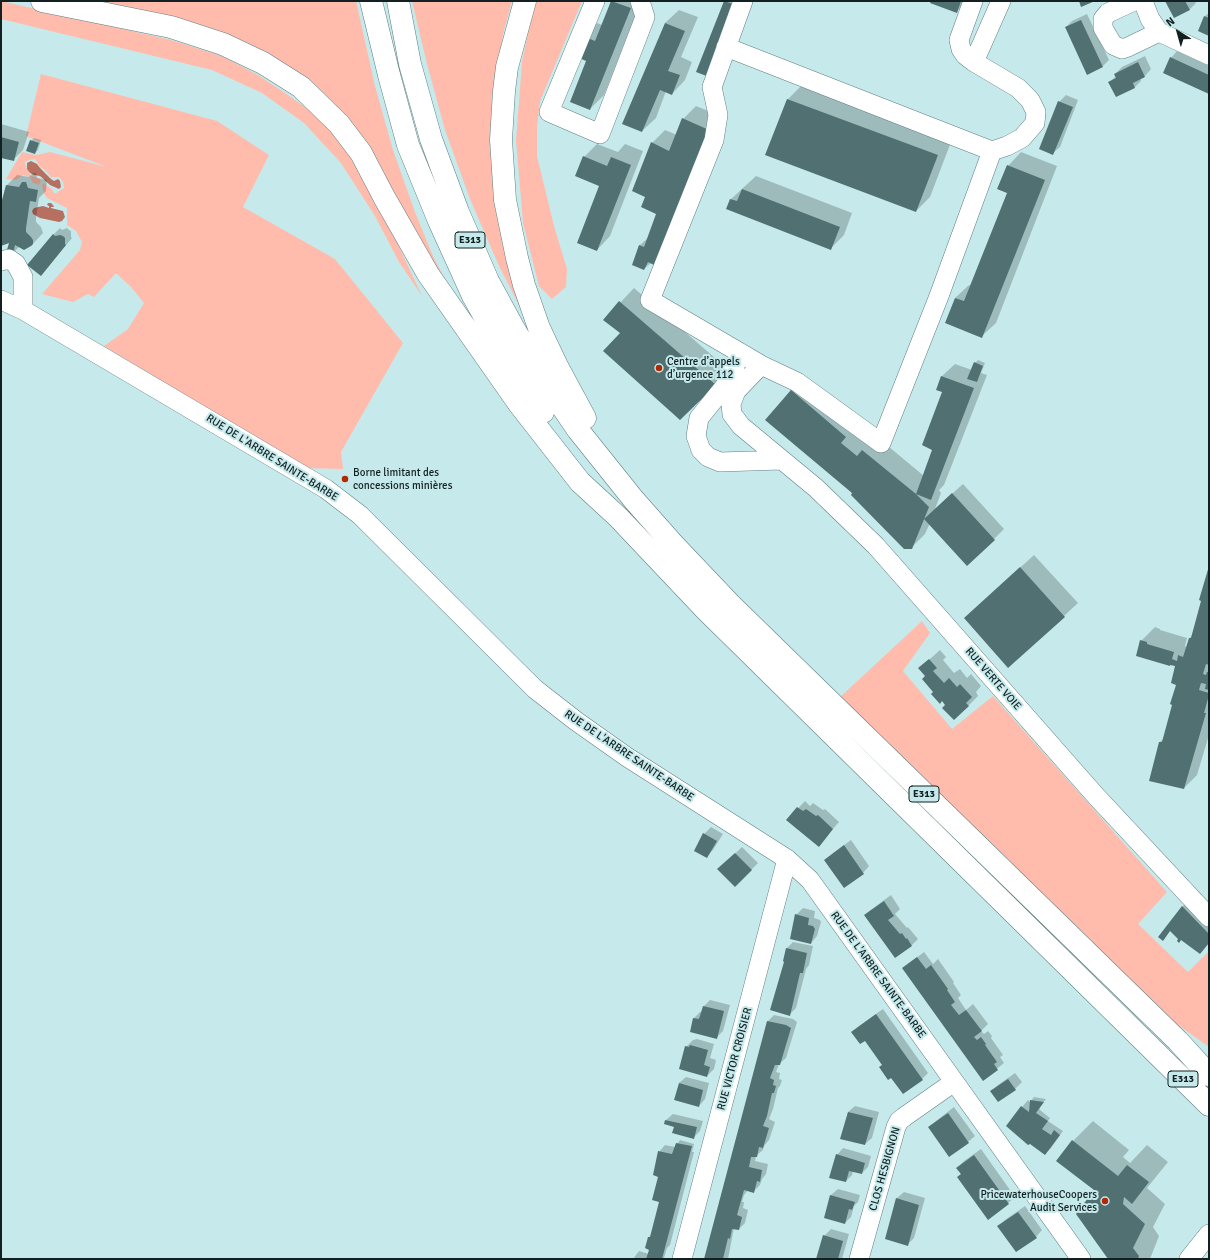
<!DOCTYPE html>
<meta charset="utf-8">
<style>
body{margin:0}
#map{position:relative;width:1210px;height:1260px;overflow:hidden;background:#c6eaec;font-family:Signika,sans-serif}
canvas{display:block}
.frame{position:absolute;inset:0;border:2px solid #132021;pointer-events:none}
.north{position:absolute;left:1158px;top:12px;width:40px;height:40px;-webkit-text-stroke:3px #c6eaec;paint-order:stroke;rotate:323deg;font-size:11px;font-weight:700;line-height:16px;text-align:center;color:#132021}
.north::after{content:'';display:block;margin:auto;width:14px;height:18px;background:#132021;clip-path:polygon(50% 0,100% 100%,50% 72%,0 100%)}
</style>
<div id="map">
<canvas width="1210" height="1260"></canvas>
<div class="frame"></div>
<div class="north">N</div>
</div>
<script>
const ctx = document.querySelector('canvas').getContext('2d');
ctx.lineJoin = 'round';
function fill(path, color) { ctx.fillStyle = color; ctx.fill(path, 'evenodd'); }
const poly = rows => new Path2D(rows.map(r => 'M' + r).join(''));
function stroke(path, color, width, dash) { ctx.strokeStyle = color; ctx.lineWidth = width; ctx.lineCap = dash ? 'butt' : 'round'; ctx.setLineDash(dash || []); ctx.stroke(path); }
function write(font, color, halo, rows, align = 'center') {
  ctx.font = font + ' Signika,sans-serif'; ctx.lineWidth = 4; ctx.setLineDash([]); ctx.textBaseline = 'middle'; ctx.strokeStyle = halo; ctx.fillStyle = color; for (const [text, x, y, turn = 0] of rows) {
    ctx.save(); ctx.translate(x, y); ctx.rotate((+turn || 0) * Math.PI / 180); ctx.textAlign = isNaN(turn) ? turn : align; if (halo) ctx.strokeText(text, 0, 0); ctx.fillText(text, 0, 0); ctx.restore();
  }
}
fill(poly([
 [1,1,171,40,222,56,258,75,288,95,309,110,333,134,360,171,395,238,422,296,399,262,375,216,341,163,304,123,262,93,212,70,1,19],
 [76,1,356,1,375,86,393,150,415,212,433,256,455,299,303,82],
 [412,1,512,1,503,34,496,83,523,313,499,266,470,199,445,130,427,64],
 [536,1,582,1,540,101,537,127,537,156,554,226,567,269,566,287,552,299,539,286,523,223,516,140,522,62,531,19],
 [41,74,217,121,269,155,243,207,335,259,403,343,341,452,343,469,303,468,104,346,128,329,144,303,131,287,116,273,94,297,88,294,73,302,42,294,80,250,82,242,76,231,67,225,67,208,47,198,44,194,42,185,43,183,52,189,54,193,56,193,64,188,63,182,59,177,51,177,44,169,41,168,35,159,29,160,25,162,26,167,31,176,39,178,41,181,39,185,33,183,30,177,23,175,16,180,6,179,22,152,36,155,50,152,107,167,26,136],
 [922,621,930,633,903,671,952,729,993,696,1167,892,1138,924,1188,972,1209,951,1209,1047,1171,1020,839,698]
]), '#ffbcac');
fill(poly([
 [31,161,37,164,40,168,51,179,54,181,58,179,60,181,61,187,59,189,50,185,40,176,34,175,30,173,27,169,27,163],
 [48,203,51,203,53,205,54,207,51,207,51,208,63,211,65,217,62,221,59,222,40,218,33,214,32,211,34,208,43,206,49,208,49,206,47,205]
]), '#b76f5f');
fill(poly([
 [612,1,641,1,604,95,590,109,588,60,584,37,597,23,602,25],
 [725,1,747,1,698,71],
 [932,1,967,1,956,12],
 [1167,1,1195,1,1196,3,1189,10],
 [679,10,698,17,681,57,692,62,685,80,672,94,666,91,656,118,642,131,665,23],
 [1209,13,1209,35,1199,30,1205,16],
 [1087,14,1109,60,1103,66,1088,73,1066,27,1072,21],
 [1177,51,1209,66,1209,93,1171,58],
 [1145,56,1151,69,1145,76,1140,78,1141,81,1135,87,1117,96,1110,82,1116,76,1115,74,1122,67],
 [801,86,951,142,930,197,916,211,767,154,788,99],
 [1066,95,1078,100,1060,147,1053,153,1059,102],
 [696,106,721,116,651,263,644,269,633,265,640,245,649,237,657,213,647,197,652,143,665,130,677,135,683,119],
 [1,124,29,132,23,150,13,160,1,157],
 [34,138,41,140,38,150,35,153,31,141],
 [597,144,618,152,625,144,643,151,610,236,597,250,600,185,584,157],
 [1021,152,1057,166,996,323,982,336,955,298,969,285,971,286,1008,192,1008,166],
 [33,173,36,173,37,178,47,180,46,191,39,198,36,218,36,222,41,227,43,233,31,246,20,246,13,253,10,241,1,245,1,200,4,197,7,185,17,175,29,177],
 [756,176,852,213,844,235,831,248,727,209,731,199],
 [60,228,62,230,67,228,69,230,71,231,71,237,72,238,47,268,53,235],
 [634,288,729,370,680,418,621,333,604,320],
 [978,360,985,363,981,373,987,375,944,485,939,490,941,493,935,509,963,484,1004,529,994,539,930,523,925,534,911,548,854,493,767,420,791,390,805,377,924,476,934,449,943,391,941,377,955,364,972,370,975,363],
 [1034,555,1078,603,1064,616,979,605],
 [1209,568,1209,735,1197,775,1184,788,1160,742,1164,738,1174,704,1177,684,1176,666,1141,641,1155,627,1160,629,1160,630,1187,638,1185,646,1187,647,1190,638,1192,635,1203,600],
 [940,650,946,657,943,660,954,673,960,669,967,678,971,674,981,686,976,692,978,696,968,706,947,705,934,692,926,676,920,668],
 [805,801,810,806,813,803,823,810,825,809,839,822,818,846,787,820],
 [711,827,723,834,713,850,706,857,704,834],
 [851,840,869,866,863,873,832,854],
 [742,847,758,863,735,886,719,869],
 [891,895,900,909,895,914,907,928,908,927,918,939,912,945,895,957,865,915,872,909],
 [1189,900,1209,921,1209,943,1200,953,1182,939,1180,939,1171,930,1163,939,1182,907],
 [803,908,815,911,814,918,820,920,821,922,817,936,811,943,796,915],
 [793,942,813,946,809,965,806,969,796,1008,790,1014,784,961,787,948],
 [924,952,933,964,938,959,954,982,953,983,961,995,958,998,966,1010,973,1004,988,1024,981,1031,984,1034,988,1031,992,1036,991,1038,1003,1055,1000,1057,1004,1063,983,1080,903,968],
 [710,1000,730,1005,723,1031,716,1038,694,1018,700,1012,702,1012,704,1006],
 [883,1009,928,1073,922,1079,892,1076,865,1039,853,1032,859,1026],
 [774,1015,793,1019,797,1022,786,1058,779,1064,776,1072,780,1073,779,1079,782,1080,780,1086,778,1088,773,1109,769,1119,775,1122,769,1140,764,1146,763,1150,756,1156,755,1161,768,1164,766,1174,762,1179,760,1185,754,1191,748,1190,744,1195,742,1202,744,1202,743,1208,748,1210,745,1223,739,1229,734,1228,728,1259,705,1259,768,1021],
 [697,1039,714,1044,710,1058,716,1060,714,1069,707,1076,686,1047,693,1040],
 [1015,1073,1022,1082,1015,1089,998,1101,991,1092,998,1085],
 [686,1077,709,1083,705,1099,699,1106,679,1083],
 [1034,1097,1046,1099,1039,1108,1040,1110,1050,1118,1048,1121,1063,1131,1051,1148,1045,1154,1022,1107,1028,1100,1030,1102],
 [855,1106,879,1112,872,1138,865,1144,841,1138,848,1112],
 [954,1107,975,1136,968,1142,929,1127,936,1121],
 [673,1114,703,1121,700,1131,693,1138,666,1120],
 [1093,1121,1129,1150,1123,1157,1130,1163,1147,1145,1168,1162,1147,1188,1165,1204,1153,1227,1159,1236,1150,1259,1110,1259,1098,1187,1073,1141],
 [680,1140,694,1144,692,1152,694,1152,670,1245,667,1248,664,1258,666,1259,633,1259,639,1251,649,1254,650,1250,649,1237,652,1234,660,1201,659,1152,665,1145,675,1147],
 [843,1148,871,1156,868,1167,862,1173,853,1171,852,1175,846,1181,837,1155],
 [981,1149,1015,1197,1008,1203,961,1174,957,1168,964,1161],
 [838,1189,860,1195,858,1202,854,1206,851,1217,845,1223,825,1218,831,1195],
 [904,1192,925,1198,914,1238,907,1245,897,1198],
 [1025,1206,1042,1230,1036,1237,999,1226,1005,1220],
 [831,1229,849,1234,842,1259,818,1259,824,1236]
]), '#0003');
fill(poly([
 [611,1,631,8,590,110,570,102,586,61,575,56,583,36,595,41],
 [724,1,739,6,712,78,696,72],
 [931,1,961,1,957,13,930,3],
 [1079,1,1095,1,1081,7],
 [1165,1,1185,1,1190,10,1174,18],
 [1204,16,1209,18,1209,36,1198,31],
 [1081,20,1103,67,1087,75,1065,27],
 [665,23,685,31,668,71,680,75,672,95,660,90,642,132,622,124],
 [1170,57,1209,75,1209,94,1163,73],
 [1138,62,1145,77,1133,83,1135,88,1116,97,1108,82,1116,78,1114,74],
 [787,99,938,155,916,212,765,155],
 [1058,101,1073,107,1053,155,1039,149],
 [682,118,709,130,656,266,648,262,644,270,632,265,639,245,644,247,656,214,641,207,645,197,632,191,651,142,669,151],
 [1,137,19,142,14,161,1,158],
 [30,140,39,143,35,154,26,151],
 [583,156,607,166,611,157,631,165,597,251,577,243,599,186,575,176],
 [1007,165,1045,180,982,338,945,323,955,298,964,301,1007,193,997,189],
 [22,182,26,182,28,188,38,190,36,202,30,201,26,228,26,232,31,237,33,240,33,244,31,246,24,250,15,245,13,255,6,253,9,243,1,246,1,204,6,185,19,187],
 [742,189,840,227,831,250,726,209,730,199,737,201],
 [53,234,55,236,60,235,63,236,65,238,65,244,66,245,41,276,27,265],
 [619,301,716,385,680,420,603,351,620,333,603,320],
 [974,362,983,366,977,382,967,379],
 [941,376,974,388,931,500,916,494,932,450,922,445,942,392,936,390],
 [791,390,846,437,841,443,857,456,862,450,916,494,929,507,912,549,904,549,851,495,852,493,765,420],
 [952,493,995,540,967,566,924,519],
 [1209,566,1209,665,1206,664,1203,674,1206,675,1207,672,1209,672,1209,690,1205,689,1206,684,1201,683,1199,690,1209,693,1209,695,1204,713,1206,713,1184,789,1149,781,1159,742,1162,742,1172,705,1170,704,1176,685,1171,683,1175,666,1170,665,1170,666,1136,656,1140,640,1147,642,1147,644,1174,652,1172,659,1177,661,1178,655,1183,657,1189,638,1191,638,1201,601,1199,600],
 [1020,567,1065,617,1008,668,964,618],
 [929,659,937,668,933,671,944,683,949,678,957,687,960,684,972,697,966,703,969,706,954,720,942,708,945,705,942,701,940,704,931,694,933,692,922,679,925,676,918,668],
 [797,807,803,811,806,809,816,816,818,815,833,829,819,847,786,820],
 [703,833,717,841,707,858,694,851],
 [844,845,864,874,844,888,824,860],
 [735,853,752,870,735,887,717,869],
 [884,901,894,916,888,920,900,934,902,933,906,939,907,938,912,946,895,958,864,915],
 [1182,906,1209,934,1209,943,1200,954,1181,940,1179,943,1177,941,1178,939,1170,931,1163,941,1158,937],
 [795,914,809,918,808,925,813,926,815,929,811,944,790,939],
 [786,948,807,953,803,973,800,973,790,1016,770,1010,784,962,783,961],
 [917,957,926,969,931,965,948,989,947,990,955,1002,951,1005,959,1015,966,1010,982,1031,974,1037,977,1040,981,1037,986,1044,985,1045,997,1062,994,1064,998,1070,983,1081,902,968],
 [703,1006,724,1011,717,1039,690,1032,693,1018,699,1019],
 [876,1014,923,1080,903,1094,891,1078,888,1080,879,1067,882,1065,865,1041,860,1044,851,1032],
 [767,1021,786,1025,791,1028,780,1065,775,1065,770,1078,774,1080,773,1085,776,1086,774,1093,772,1093,767,1116,763,1126,769,1128,763,1148,759,1147,757,1157,751,1157,749,1167,762,1170,760,1182,757,1181,754,1193,744,1190,737,1215,742,1217,739,1230,732,1229,730,1239,728,1238,723,1259,704,1259],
 [690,1045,708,1050,704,1065,710,1067,707,1077,679,1069,685,1046,689,1047],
 [1008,1079,1016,1090,998,1102,990,1091],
 [679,1083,703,1090,699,1107,674,1100],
 [1030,1100,1044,1102,1036,1113,1048,1121,1042,1129,1051,1135,1054,1130,1060,1135,1045,1155,1030,1144,1028,1145,1006,1126,1021,1106,1029,1112],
 [848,1112,873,1118,865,1145,840,1139],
 [948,1113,969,1143,949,1157,928,1127],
 [665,1120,697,1127,694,1139,672,1133,674,1127,664,1124],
 [1072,1140,1118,1176,1127,1165,1149,1182,1132,1204,1124,1197,1123,1204,1145,1224,1133,1248,1139,1256,1138,1259,1108,1259,1076,1214,1094,1190,1056,1161],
 [676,1143,692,1146,662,1259,646,1259,649,1250,645,1248,648,1237,650,1237,659,1202,652,1200,658,1177,653,1175,658,1151,672,1154],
 [836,1154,865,1163,862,1174,849,1171,846,1182,829,1178],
 [974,1155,1009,1204,988,1220,957,1177,961,1174,956,1168],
 [830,1195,855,1202,852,1210,849,1209,845,1224,824,1218],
 [896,1198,919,1205,908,1246,885,1239],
 [1018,1212,1037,1238,1016,1252,997,1226],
 [823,1235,843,1241,838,1259,816,1259]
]), '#507072');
const minor = poly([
 [595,1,549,112,600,134,645,17,640,1],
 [973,1,959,40,961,49,965,55,974,62,1018,88,1030,100,1036,112,1035,123,1022,138,1007,146,992,151],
 [1134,1,1108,13,1103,19,1103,28,1113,45,1122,49,1128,47,1159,32],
 [1143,1,1150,19,1159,32,1209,55],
 [726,47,992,151,939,296,881,443,797,382,761,365,650,300,714,140,718,115,712,87,743,1],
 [974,62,1001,1],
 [1,261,9,259,16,264,23,277,23,310],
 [1,300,23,310,326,489,360,515,535,689,576,721,627,757,787,859,810,880,1081,1259],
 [741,353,725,386,699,418,696,436,701,450,708,457,720,462,781,460],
 [761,365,736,391,731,404,732,414,741,426,816,488,876,546,1095,795,1209,917],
 [682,1259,787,859],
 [859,1259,896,1127,899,1121,904,1117,954,1082],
 [1189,1259,1209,1234]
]);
const highway = poly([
 [42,1,171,27,223,44,263,63,301,87,339,124,361,153,384,197,428,274,519,404,580,482,618,517,706,610,1209,1105],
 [371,1,389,75,408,145,439,221,473,296,516,373,543,412],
 [398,1,410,64,431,139,458,212,488,281,513,327,546,383,578,430,634,500,673,544,730,604,1178,1041,1209,1075],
 [525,1,507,67,504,91,501,140,505,200,517,258,524,285,539,328,557,366,585,418]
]);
stroke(minor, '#5f7f81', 20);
stroke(highway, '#5f7f81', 23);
stroke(minor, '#fff', 19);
stroke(highway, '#fff', 22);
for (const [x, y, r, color] of [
 [659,368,4,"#b32804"],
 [345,479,4,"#b32804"],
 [1105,1201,4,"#b32804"]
]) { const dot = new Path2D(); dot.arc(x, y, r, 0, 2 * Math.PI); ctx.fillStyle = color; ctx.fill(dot); stroke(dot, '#c6eaec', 1.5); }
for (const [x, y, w] of [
 [470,240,30],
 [924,794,30],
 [1183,1079,30]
]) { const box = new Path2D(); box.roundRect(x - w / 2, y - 8, w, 16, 3); ctx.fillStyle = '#c6eaec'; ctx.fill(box); stroke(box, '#132021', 1); }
write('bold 10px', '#132021', null, [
 ["E313",470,240],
 ["E313",924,794],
 ["E313",1183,1079]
]);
write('11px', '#132021', '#c6eaec', [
 ["Centre d’appels",667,362],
 ["d’urgence 112",667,375],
 ["Borne limitant des",353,473],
 ["concessions minières",353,486],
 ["PricewaterhouseCoopers",1097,1195,"right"],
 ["Audit Services",1097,1208,"right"]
], 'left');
write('11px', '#132021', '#c6eaec', [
 ["RUE DE L'ARBRE SAINTE-BARBE",272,458,32],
 ["RUE VERTE VOIE",993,679,49],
 ["RUE DE L'ARBRE SAINTE-BARBE",629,756,34],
 ["RUE DE L'ARBRE SAINTE-BARBE",878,975,54],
 ["RUE VICTOR CROISIER",735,1059,-75],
 ["CLOS HESBIGNON",885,1169,-74]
]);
</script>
